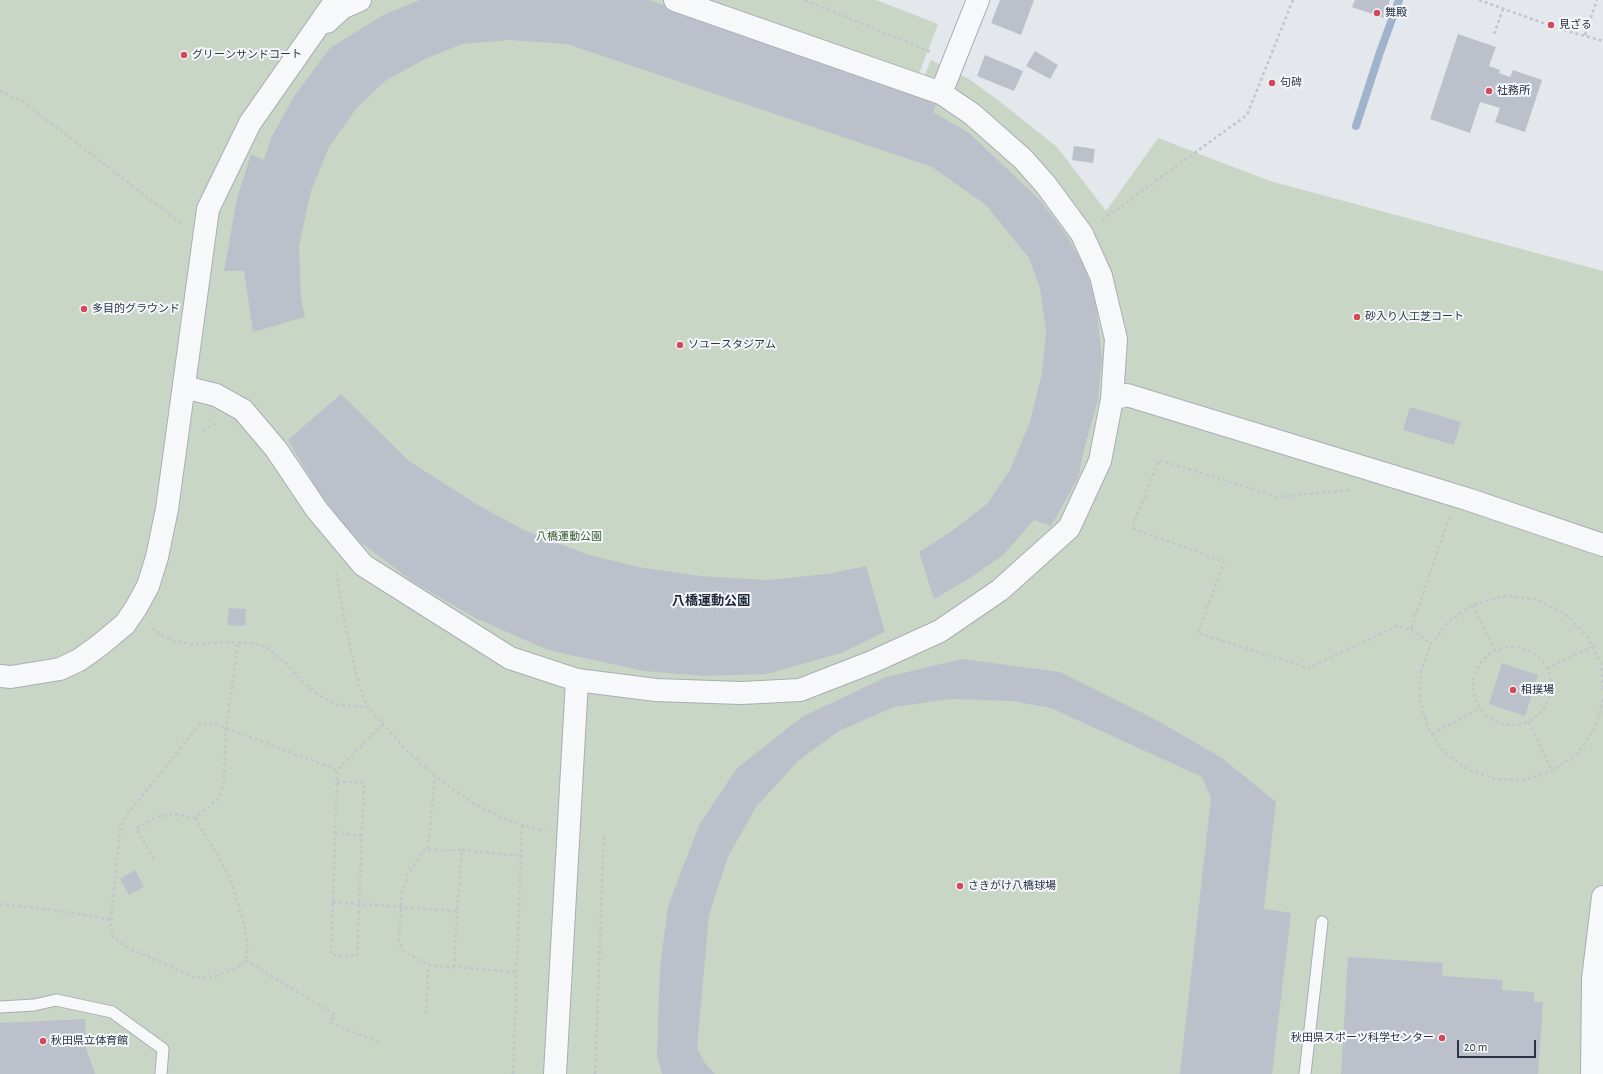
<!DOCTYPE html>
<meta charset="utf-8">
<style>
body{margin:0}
#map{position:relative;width:1603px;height:1074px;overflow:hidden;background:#e4e7ec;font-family:"Alegreya Sans",sans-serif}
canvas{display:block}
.scale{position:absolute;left:1457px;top:1040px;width:79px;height:18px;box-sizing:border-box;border:2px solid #2b3445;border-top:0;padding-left:5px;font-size:12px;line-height:14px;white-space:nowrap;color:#2b3445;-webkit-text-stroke:3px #f4f6f9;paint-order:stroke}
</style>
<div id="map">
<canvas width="1603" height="1074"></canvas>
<div class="scale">20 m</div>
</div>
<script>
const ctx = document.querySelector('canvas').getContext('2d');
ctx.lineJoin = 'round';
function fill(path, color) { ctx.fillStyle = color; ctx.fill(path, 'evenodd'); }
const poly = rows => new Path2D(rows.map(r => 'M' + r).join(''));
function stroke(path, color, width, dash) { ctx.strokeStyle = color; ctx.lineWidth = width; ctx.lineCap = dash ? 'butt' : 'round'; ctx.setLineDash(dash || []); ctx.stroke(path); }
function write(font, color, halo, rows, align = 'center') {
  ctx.font = font + ' "Alegreya Sans","Noto Sans JP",sans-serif'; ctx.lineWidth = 4; ctx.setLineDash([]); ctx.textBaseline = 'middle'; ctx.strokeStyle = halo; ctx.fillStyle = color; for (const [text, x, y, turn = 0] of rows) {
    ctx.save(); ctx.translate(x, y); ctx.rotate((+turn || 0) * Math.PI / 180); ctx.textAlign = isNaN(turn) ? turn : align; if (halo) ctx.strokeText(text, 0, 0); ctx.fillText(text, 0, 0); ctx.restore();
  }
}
fill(poly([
 [0,0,697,0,923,79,931,60,969,79,998,100,1057,147,1106,211,1158,138,1270,181,1603,271,1603,1074,0,1074],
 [707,0,876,0,938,24,919,74]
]), '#c9d6c5');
stroke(poly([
 [1356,126,1379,55,1399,0]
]), '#9fb4cc', 8);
fill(poly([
 [420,0,649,0,937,102,933,112,969,133,1040,200,1065,233,1082,262,1095,296,1102,358,1098,400,1084,449,1078,478,1051,526,1034,520,1003,555,970,578,934,599,919,552,952,531,988,503,1010,470,1030,422,1042,373,1046,332,1040,288,1029,258,986,205,932,167,567,44,510,40,462,44,425,59,385,81,356,109,329,147,311,191,299,246,301,298,305,317,253,332,244,271,224,271,237,199,251,154,264,160,271,138,295,95,330,48,383,15],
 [1000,0,1034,0,1021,35,991,23],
 [1355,0,1390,0,1384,18,1352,7],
 [1458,34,1496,47,1489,66,1500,70,1499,73,1510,77,1513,70,1542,80,1525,132,1495,122,1500,108,1480,102,1470,133,1430,119],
 [1035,51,1058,65,1050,79,1026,66],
 [985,55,1023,71,1014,91,977,76],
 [1074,146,1095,149,1093,163,1072,160],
 [341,394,409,461,478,505,524,530,586,554,637,567,700,576,767,580,828,574,866,566,885,632,841,653,767,674,704,676,644,671,548,650,475,618,412,581,355,538,320,494,288,440],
 [1410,407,1461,422,1454,445,1403,430],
 [229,608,246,609,245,626,227,625],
 [962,659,1060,672,1151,717,1222,758,1276,802,1264,909,1291,913,1272,1074,1180,1074,1211,798,1202,777,1051,708,1012,701,951,699,894,707,839,731,798,761,756,807,728,857,709,915,697,1048,705,1063,715,1074,662,1074,657,1055,660,968,668,906,699,825,737,768,802,717,886,677],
 [1502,663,1538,675,1525,716,1489,704],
 [135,870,144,887,129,895,120,879],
 [1348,957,1443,963,1442,976,1503,980,1502,990,1534,992,1534,1002,1543,1002,1538,1074,1341,1074],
 [85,1019,86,1048,95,1074,0,1074,0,1023]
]), '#bbc0ca');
const service = poly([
 [0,1007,34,1005,56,1000,112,1012,163,1049,161,1074],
 [1305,1074,1322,922]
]);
const minor = poly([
 [327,22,342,8,360,0],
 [941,93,978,0],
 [184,387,216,395,243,410,276,449,317,510,363,565,510,658,577,680,656,690,741,693,800,690,872,662,940,631,1000,590,1069,528,1100,461,1112,399,1116,339,1101,276,1082,234,1046,185,1023,159,972,114,941,93,675,0],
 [1112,399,1127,395,1467,499,1603,545],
 [0,676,11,677,60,669,79,660,100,645,125,624,136,608,148,586,157,557,167,509,208,209,250,123,336,0],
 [555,1074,577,680]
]);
const tertiary = poly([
 [1592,1074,1593,979,1603,897]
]);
stroke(service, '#a9aeb7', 13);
stroke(minor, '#a9aeb7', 24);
stroke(tertiary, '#a9aeb7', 24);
stroke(poly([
 [805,0,931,52],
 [1479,0,1560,29,1603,41],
 [1494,34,1503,9],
 [1585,35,1597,0],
 [0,91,22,101,182,224],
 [1102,220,1247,115,1293,0],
 [203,431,206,427,216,424],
 [1349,490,1278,497,1159,460,1132,528,1224,562,1198,633,1308,668,1397,626,1411,629,1449,518],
 [336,572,347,634,359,686,368,707],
 [1473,605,1494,650],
 [152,628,160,635,174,641,191,644,206,644,223,642,252,643,267,647,288,665,302,681,320,696,338,705,368,707,408,752,435,776,474,804,514,823,545,831],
 [1411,629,1431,644],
 '1473 686a39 39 0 1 1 78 0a39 39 0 1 1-78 0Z',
 [1547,668,1592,647],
 [1603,689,1601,664,1587,636,1564,613,1535,599,1504,596,1473,605,1449,621,1431,644,1421,671,1420,700,1428,728,1444,752,1467,769,1495,779,1524,780,1552,771,1578,753,1596,727,1603,698],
 [1529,722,1552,771],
 [1432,734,1479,709],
 [337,782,364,782,357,956,331,955,337,782,337,770],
 [195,818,218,856,230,878,244,924,247,940,247,955,245,960,240,966,210,978,194,977,125,946,112,936,111,920,120,829,125,817,200,724,213,723,337,770,383,724],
 [335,833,362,836],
 [428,849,435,776],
 [462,850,522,856],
 [154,859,136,829,155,817,177,814,195,818,220,797,224,781,226,729,238,642],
 [333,902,401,907,457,911,462,850,424,850,407,876,402,894,401,907,399,941,403,951,428,965,517,972],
 [0,904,68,912,111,920],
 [245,960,335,1015,331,1023,381,1043],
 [454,967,457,911],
 [426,1014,428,965],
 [513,1074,522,825],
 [595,1074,604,833]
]), '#c2c5cb', 2.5, [3, 3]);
stroke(service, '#f7f8fa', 11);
stroke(minor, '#f7f8fa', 22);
stroke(tertiary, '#f7f8fa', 22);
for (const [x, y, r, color] of [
 [1377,13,4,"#d1495b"],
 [1551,25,4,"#d1495b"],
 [184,55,4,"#d1495b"],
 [1272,83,4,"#d1495b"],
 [1489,91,4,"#d1495b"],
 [84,309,4,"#d1495b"],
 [1357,317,4,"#d1495b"],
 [680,345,4,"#d1495b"],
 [1513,690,4,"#d1495b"],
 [960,886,4,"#d1495b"],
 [1442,1038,4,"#d1495b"],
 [43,1041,4,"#d1495b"]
]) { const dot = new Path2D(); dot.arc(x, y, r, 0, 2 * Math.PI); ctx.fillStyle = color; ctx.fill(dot); stroke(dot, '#f4f6f9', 1.5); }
write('11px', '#2b3445', '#f4f6f9', [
 ["舞殿",1385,13],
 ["見ざる",1559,25],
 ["グリーンサンドコート",192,55],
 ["句碑",1280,83],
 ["社務所",1497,91],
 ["多目的グラウンド",92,309],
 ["砂入り人工芝コート",1365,317],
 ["ソユースタジアム",688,345],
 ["相撲場",1521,690],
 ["さきがけ八橋球場",968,886],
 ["秋田県スポーツ科学センター",1434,1038,"right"],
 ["秋田県立体育館",51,1041]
], 'left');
write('11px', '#3f6138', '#f4f6f9', [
 ["八橋運動公園",569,537]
]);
write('bold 13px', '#1d2536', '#f4f6f9', [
 ["八橋運動公園",711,601]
]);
</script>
